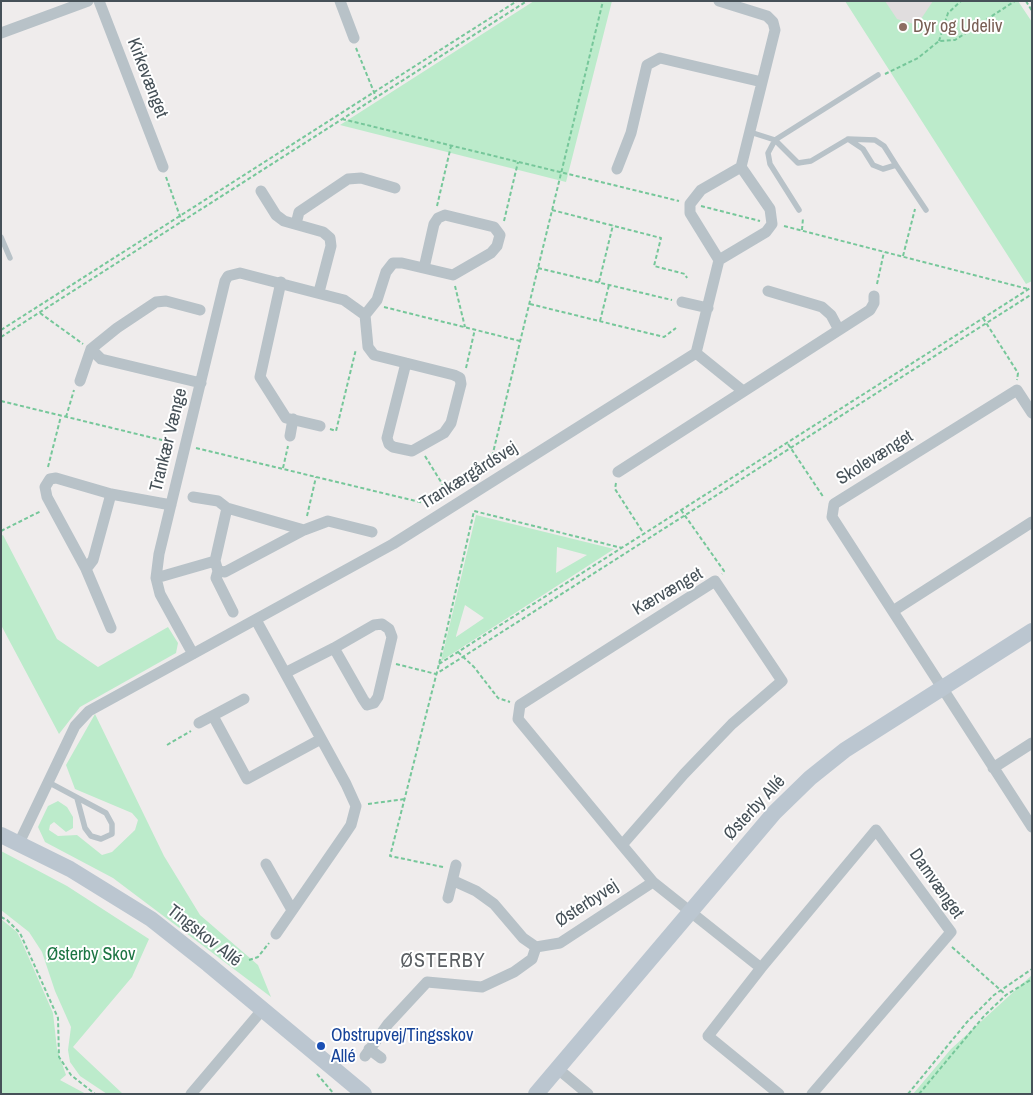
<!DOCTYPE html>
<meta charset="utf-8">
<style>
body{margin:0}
#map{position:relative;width:1033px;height:1095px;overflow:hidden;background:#efecec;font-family:"Archivo Narrow",sans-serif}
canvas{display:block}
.frame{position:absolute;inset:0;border:2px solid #465158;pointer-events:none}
</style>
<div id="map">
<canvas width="1033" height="1095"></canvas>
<div class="frame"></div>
</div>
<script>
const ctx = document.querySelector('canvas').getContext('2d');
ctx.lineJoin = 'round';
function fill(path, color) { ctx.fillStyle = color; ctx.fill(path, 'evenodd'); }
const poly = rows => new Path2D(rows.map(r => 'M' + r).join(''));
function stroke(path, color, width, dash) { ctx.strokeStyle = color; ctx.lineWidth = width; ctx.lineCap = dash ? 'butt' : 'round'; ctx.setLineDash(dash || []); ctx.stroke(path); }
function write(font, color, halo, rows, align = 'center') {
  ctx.font = font + ' "Archivo Narrow",sans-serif'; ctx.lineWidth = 4; ctx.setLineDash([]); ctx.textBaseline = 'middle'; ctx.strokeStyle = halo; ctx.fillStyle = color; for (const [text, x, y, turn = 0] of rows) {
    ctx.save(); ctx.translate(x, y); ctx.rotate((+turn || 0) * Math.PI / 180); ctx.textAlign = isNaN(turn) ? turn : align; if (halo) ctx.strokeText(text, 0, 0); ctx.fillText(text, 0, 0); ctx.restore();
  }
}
fill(poly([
 [858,1,970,1,893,53]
]), '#e0ddde');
fill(poly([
 [534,1,612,1,566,182,340,125],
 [845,1,885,1,897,19,917,25,933,1,1018,1,1032,22,1032,281,1026,284],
 [476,515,614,549,441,661],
 [557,547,587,555,556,573],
 [465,605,484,618,456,637,456,636],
 [3,535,57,639,98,667,168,627,178,643,176,653,80,707,59,734,1,625,1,536],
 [95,714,164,856,200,915,258,965,271,997,113,878,45,842,38,827,48,806,58,801,67,807,73,817,73,828,66,832,54,822,50,825,49,830,58,836,77,835,102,855,112,852,135,830,138,820,132,813,75,789,66,765],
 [1,851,67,886,149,939,132,977,73,1047,123,1094,107,1094,80,1076,70,1062,68,1050,71,1027,55,991,42,952,29,932,1,910],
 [1,919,17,932,21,940,53,1013,57,1049,66,1075,60,1080,86,1094,1,1094],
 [1032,975,1032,1094,913,1094,951,1049]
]), '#bcebcb');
stroke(poly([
 [1026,1,1032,11],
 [939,41,948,13,961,1],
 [356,48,376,97],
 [885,74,918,58,939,41,955,40,1015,1],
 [342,119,679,201],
 [166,177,182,222],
 [437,206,451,146],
 [701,206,760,221],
 [552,210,661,238,654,266,685,274,687,278],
 [504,221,518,162],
 [784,226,1028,289],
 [802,230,803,218],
 [903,256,915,209],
 [538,268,672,300],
 [599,282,613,225],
 [877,284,884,252],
 [455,286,465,327],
 [530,304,664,337,676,328],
 [384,307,520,341],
 [40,313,83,344],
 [983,318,1018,373,1017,380],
 [600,321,609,285],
 [1,330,517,1],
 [1,337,527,1],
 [466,368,475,329],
 [1,401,174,443],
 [66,417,74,390],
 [330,429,336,431,356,349],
 [788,444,824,498],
 [196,448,424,503,491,461,603,1],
 [425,456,446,490],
 [48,467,61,416],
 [283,468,288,446],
 [616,483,615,489,644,534],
 [681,510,724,571,722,574],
 [307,516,316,477],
 [1,531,41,511],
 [458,652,474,667,498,698,510,702],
 [396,664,436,674,1032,294],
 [439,664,1032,287],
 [167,745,191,731],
 [368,804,405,799],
 [443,867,390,856,439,664,474,511,622,548],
 [1,917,7,920,20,933,58,1018,59,1057,71,1075,95,1094],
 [952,947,1006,995],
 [249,960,258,957,269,943],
 [317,1074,334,1094],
 [908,1094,967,1022,994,995,1032,969],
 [919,1094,984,1016,1006,995,1032,979]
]), '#76c79a', 2, [4, 2.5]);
stroke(poly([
 [750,132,775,140,798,163,811,161,848,139,863,149,873,165,883,169,896,165,926,210],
 [848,139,875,140,884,146,896,165],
 [799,210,770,164,768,153,775,140,878,75],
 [1,237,10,258],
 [48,782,106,813,112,824,112,834,101,839,91,836,85,828,77,798]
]), '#b8c2c8', 5.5);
stroke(poly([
 [99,1,163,167],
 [340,1,354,38],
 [1,33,88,1],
 [617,169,631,133,647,65,660,58,762,82],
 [261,191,276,215,284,221,323,232,330,238,331,246,319,292],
 [296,224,299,212,348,179,361,178,395,188],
 [719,260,766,232,772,224,770,209,741,167],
 [281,282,260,377,286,418,320,426],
 [768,291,822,307,831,315,839,330],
 [682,302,708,308],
 [365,315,377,300,386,272,393,263,402,263,453,275,491,253,497,246,500,235,494,227,445,215,438,218,434,224,424,268],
 [91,349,101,359,201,383],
 [696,353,743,391],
 [80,381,91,349,117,328,156,302,166,301,200,310],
 [1032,413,1017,390,834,504,832,517,1032,827],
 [290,436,293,419],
 [618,472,870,310,874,303,874,296],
 [193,497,218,501,227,508],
 [227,508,304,530,225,572,218,571,215,561,227,508],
 [304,530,328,521,372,532],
 [86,569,93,560,111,494],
 [218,571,216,578,233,612],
 [156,578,215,561],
 [893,611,1032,522],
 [256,620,346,784,356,806,351,825,345,834,276,934],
 [111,628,86,569,47,497,45,487,50,479,56,478,111,494,171,505],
 [193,654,160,594,156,578,159,554,225,281,228,276,240,273,344,300,365,315,368,347,374,355,454,375,460,378,461,384,451,423,444,433,412,451,393,447,389,444,387,438,406,363],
 [285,673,334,648,374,625,382,624,389,629,392,637,378,697,374,703,367,705,363,699,334,648],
 [213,716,247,779,321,739],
 [199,723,244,699],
 [993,768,1032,743],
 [19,843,75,726,89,711,393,544,696,353,719,260,690,213,690,204,701,190,741,167,775,30,773,22,767,16,719,1],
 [622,845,684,774,732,724,782,681,715,581,520,705,518,719,622,845,653,882,761,968],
 [266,864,292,910],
 [454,881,476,891,494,904,523,938,536,947,560,943,653,882],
 [448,898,456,865],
 [369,1049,381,1058],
 [365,1056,388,1024,427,982,482,987,514,972,532,959,536,947],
 [558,1069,588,1094],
 [191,1094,263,1009],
 [779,1094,708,1036,761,968,876,830,951,932,812,1094]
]), '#b8c2c8', 11);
stroke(poly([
 [1,835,70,869,151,919,208,964,364,1094],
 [536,1094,774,813,810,778,845,750,1032,631]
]), '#bbc6d0', 16);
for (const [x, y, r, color] of [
 [903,27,5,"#8d6e63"],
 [321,1046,5,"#1a4fb4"]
]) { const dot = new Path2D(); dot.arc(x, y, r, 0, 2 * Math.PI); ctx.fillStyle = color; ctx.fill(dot); stroke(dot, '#fff', 2); }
write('18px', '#785e54', '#fff', [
 ["Dyr og Udeliv",913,27]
], 'left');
write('18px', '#465158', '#fff', [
 ["Kirkevænget",147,78,69],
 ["Trankær Vænge",169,440,-76],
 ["Skolevænget",875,458,-32],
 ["Trankærgårdsvej",469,476,-32],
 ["Kærvænget",668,592,-30],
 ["Østerby Allé",755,808,-47],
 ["Damvænget",936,884,55],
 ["Østerbyvej",587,904,-33],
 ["Tingskov Allé",204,936,38]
]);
write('18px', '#1c7543', '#fff', [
 ["Østerby Skov",91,955]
]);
write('18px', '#164399', '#fff', [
 ["Obstrupvej/Tingsskov",331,1036],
 ["Allé",331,1057]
], 'left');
ctx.letterSpacing = '1px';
write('20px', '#595d61', '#fff', [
 ["ØSTERBY",443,962]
]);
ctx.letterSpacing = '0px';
</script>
